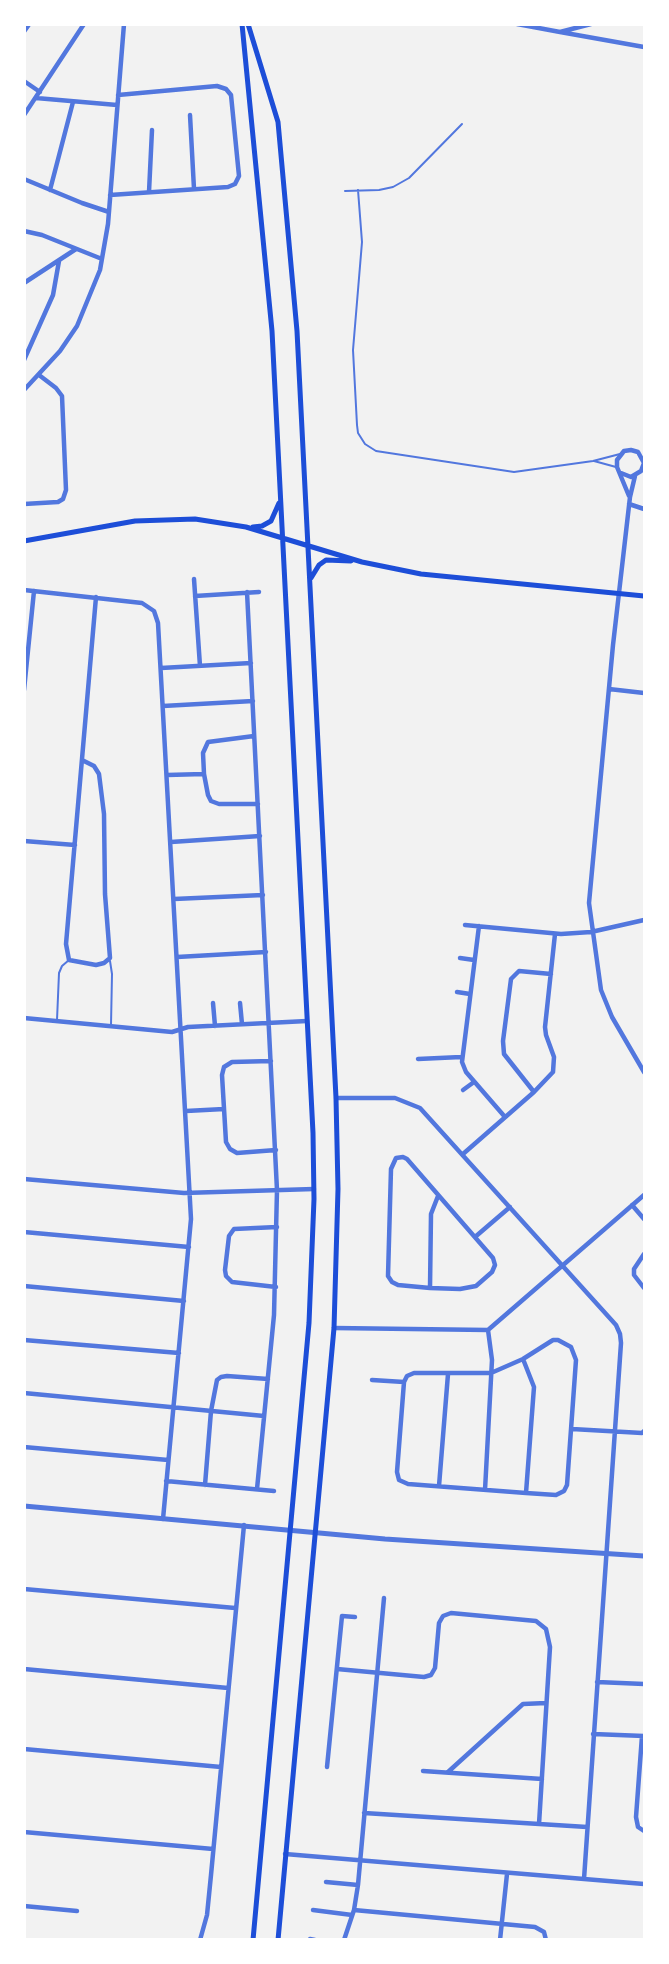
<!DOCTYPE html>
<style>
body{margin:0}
#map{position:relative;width:669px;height:1964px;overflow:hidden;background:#f2f2f2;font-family:Montserrat,sans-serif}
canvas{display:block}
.frame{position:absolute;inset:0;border:26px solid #fff;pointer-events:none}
</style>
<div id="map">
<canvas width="669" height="1964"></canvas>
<div class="frame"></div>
</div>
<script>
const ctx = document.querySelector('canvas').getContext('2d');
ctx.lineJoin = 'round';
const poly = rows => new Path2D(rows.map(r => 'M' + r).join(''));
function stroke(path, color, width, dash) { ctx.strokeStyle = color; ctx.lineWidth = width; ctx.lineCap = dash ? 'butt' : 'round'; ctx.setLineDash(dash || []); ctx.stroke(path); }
stroke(poly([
 [358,190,362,242,353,350,357,425,358,433,365,444,376,451,514,472,593,461,620,454],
 [345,191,379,190,393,187,409,178,462,124],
 [594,461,616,467],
 [110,961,112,974,111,1025],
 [57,1020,59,973,62,966,69,960]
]), '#5277de', 2);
stroke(poly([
 [517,24,560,32,591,24],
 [560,32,644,47],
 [24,81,40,92],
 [36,98,117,105],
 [24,115,84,24],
 [190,115,194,189],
 [24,179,82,203,109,212],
 [50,190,73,102],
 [149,192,152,130],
 [110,195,228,187,235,184,239,176,231,95,226,89,217,86,118,95],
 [24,231,42,235,102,259],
 [24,283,76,249],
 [24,360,53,295,59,261],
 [24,390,60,351,77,326,100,270,108,224,124,24],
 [621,473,631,477,641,471,644,463,638,452,631,450,624,451,617,460,617,467,629,496],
 [635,476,630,497,613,645,589,903,601,990,612,1017,644,1072],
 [24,504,58,502,63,499,66,490,62,396,56,388,39,375],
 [629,504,644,509],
 [194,579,200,666],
 [24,590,142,603,154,611,158,623,191,1219,163,1519],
 [247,592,277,1190,274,1315,257,1489],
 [195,596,259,592],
 [161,668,251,663],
 [609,689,644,693],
 [24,690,34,591],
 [163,706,253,701],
 [254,736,208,742,203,753,204,774,208,795,211,801,219,804,258,804],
 [82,760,94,766,99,774,104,814,105,894,110,958,104,963,96,965,69,960,66,944,96,597],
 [167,775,204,774],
 [24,841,75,845],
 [171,842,260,836],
 [174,899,263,895],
 [465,925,561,934,591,932,644,920],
 [479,926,462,1062,466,1072,505,1117],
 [177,957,266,952],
 [460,958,474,960],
 [457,992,470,994],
 [213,1003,215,1026],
 [240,1003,242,1024],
 [24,1018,172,1032,188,1027,307,1021],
 [418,1059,461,1057],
 [271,1061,232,1062,224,1067,222,1075,226,1142,230,1149,237,1153,276,1150],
 [463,1090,474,1082],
 [534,1092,504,1054,503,1041,511,979,519,971,551,974],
 [336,1098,395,1098,420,1108,616,1325,620,1334,621,1343,584,1879],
 [186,1111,224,1109],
 [463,1154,534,1092,553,1072,554,1057,546,1035,545,1027,555,934],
 [403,1157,407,1159,493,1258,495,1265,492,1272,476,1286,460,1289,430,1288,398,1285,392,1282,388,1276,391,1169,396,1158,403,1157],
 [24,1179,184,1193,314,1189],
 [632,1205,644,1219],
 [24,1232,189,1247],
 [475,1237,510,1207],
 [644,1254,634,1269,634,1275,644,1288],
 [24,1286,184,1301],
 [276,1287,232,1282,226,1276,225,1270,229,1236,234,1229,277,1227],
 [430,1288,431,1214,438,1196],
 [334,1328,488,1330,644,1195],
 [24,1340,179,1353],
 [553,1340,558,1340,571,1347,576,1360,567,1485,564,1491,556,1495,526,1493,408,1484,399,1480,397,1472,404,1382,407,1376,414,1373,491,1373,523,1359,553,1340],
 [523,1359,534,1387,526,1493],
 [372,1380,404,1382],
 [24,1393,264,1416],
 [572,1429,642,1433,644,1431],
 [24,1447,168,1460],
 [166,1481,274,1491],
 [205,1485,211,1411,217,1380,221,1377,227,1376,268,1379],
 [439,1486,448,1374],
 [485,1490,492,1360,488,1330],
 [24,1589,235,1608],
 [24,1669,228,1688],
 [337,1669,424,1677,431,1675,435,1668,439,1623,443,1616,451,1613,536,1621,546,1629,550,1647,539,1824],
 [597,1682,644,1684],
 [593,1734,644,1736],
 [642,1736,636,1817,638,1827,644,1831],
 [24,1749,221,1767],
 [327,1767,342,1616,355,1617],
 [423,1771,542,1779],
 [448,1772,523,1704,546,1703],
 [364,1813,587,1827],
 [24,1832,213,1849],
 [285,1854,644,1884],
 [326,1882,358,1885],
 [24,1906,77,1911],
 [313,1910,352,1915],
 [354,1910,535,1927,544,1932,546,1940],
 [310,1939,315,1940],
 [200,1940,207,1915,211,1875,244,1525],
 [344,1940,354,1910,358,1885,384,1598],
 [500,1940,507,1874]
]), '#5277de', 4.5);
stroke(poly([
 [24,31,29,24],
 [24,1506,385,1539,644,1556]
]), '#5277de', 5);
stroke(poly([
 [242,24,272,331,313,1133,314,1199,309,1323,253,1940],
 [248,24,278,122,297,331,336,1098,338,1189,334,1328,278,1940],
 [253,527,262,526,271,521,279,503],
 [24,541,135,521,195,519,246,527,362,562,421,574,644,596],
 [311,578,319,565,326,560,351,561]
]), '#1d4ed8', 5);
</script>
